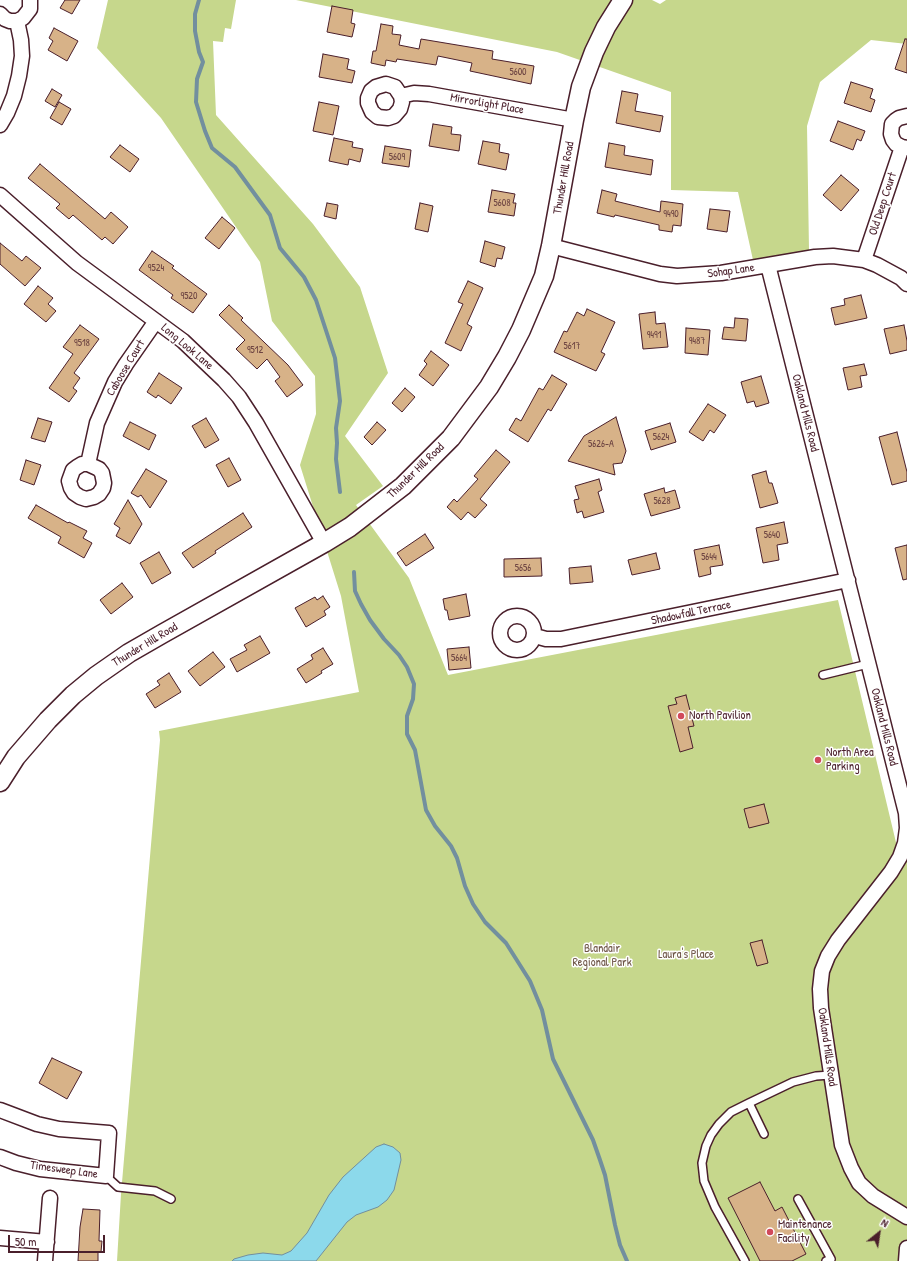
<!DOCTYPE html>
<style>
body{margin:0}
#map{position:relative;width:907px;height:1261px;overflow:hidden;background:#fff;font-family:"Patrick Hand",sans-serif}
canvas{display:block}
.north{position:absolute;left:859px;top:1213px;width:40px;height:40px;-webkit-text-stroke:3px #fff;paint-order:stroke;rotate:30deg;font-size:11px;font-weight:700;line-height:16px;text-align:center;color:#4a1f2b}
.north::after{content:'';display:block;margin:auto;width:14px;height:18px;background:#4a1f2b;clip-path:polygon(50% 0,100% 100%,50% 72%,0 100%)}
.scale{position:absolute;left:8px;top:1235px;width:97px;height:18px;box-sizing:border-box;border:2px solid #4a1f2b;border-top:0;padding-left:5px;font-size:12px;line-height:14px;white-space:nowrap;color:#4a1f2b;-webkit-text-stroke:3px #fff;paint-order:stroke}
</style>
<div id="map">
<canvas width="907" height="1261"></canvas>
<div class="north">N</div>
<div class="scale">50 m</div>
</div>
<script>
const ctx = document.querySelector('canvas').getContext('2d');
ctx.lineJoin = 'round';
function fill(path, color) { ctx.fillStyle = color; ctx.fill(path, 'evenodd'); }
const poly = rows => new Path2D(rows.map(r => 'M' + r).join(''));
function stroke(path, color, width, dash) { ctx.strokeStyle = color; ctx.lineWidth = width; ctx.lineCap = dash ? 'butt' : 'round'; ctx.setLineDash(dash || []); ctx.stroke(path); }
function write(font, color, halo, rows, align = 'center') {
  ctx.font = font + ' "Patrick Hand",sans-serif'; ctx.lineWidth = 3; ctx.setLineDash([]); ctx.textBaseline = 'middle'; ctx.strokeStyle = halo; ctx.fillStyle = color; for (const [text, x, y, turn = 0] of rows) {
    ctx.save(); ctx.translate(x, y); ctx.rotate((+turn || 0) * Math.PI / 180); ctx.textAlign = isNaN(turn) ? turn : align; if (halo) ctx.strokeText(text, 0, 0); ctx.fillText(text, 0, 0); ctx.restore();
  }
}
fill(poly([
 [108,0,236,0,231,29,225,28,223,42,213,41,216,115,313,224,360,287,388,373,345,436,383,486,356,505,409,578,448,675,838,600,899,855,907,857,907,1261,117,1261,121,1194,160,740,159,731,359,692,341,596,300,465,316,414,315,376,272,321,260,262,161,118,97,48],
 [296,0,652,0,660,4,666,0,907,0,907,44,871,40,820,82,807,126,809,250,753,260,738,192,671,190,671,92,557,52]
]), '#c6d78c');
const water = poly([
 [384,1144,393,1147,400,1153,401,1160,394,1190,387,1200,378,1207,356,1215,347,1222,316,1261,232,1261,234,1259,248,1255,263,1253,282,1255,291,1251,307,1233,329,1195,343,1177,376,1147,384,1144]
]);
fill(water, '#8cd9eb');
stroke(water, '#728f9e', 1);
stroke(poly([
 [199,0,195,14,195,31,199,52,203,62,197,79,196,102,205,131,212,148,235,167,270,215,280,248,304,277,316,300,335,358,340,401,336,428,337,443,336,459,340,492],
 [354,572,355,591,361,604,370,620,384,639,399,655,407,667,414,684,413,699,407,716,407,734,415,750,426,810,435,826,451,846,457,858,465,886,473,904,485,922,506,943,530,981,542,1010,553,1059,593,1140,600,1160,605,1175,615,1225,620,1245,627,1261]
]), '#728f9e', 4);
const building = poly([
 [65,0,80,0,72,14,60,8,65,0],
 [332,6,353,10,351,23,355,24,352,37,327,32,332,6],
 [381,24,393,26,392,34,401,35,399,45,419,49,421,39,493,51,492,59,534,66,531,84,470,71,472,63,438,56,436,65,397,59,396,62,386,60,385,66,371,63,373,51,376,51,381,24],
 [54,28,78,41,67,61,48,50,53,41,49,38,54,28],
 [905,39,907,39,907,73,895,69,905,39],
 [323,54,349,59,347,69,355,71,352,83,319,77,323,54],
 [851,82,873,89,870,98,875,100,871,112,844,103,851,82],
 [52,89,62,95,55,107,45,101,52,89],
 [622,91,638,94,635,111,663,116,660,132,616,123,622,91],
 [59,102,71,109,62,125,50,118,59,102],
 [319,102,339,106,333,135,313,131,319,102],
 [838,121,865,131,861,141,857,139,853,150,830,141,838,121],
 [433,124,452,127,451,134,461,135,459,151,429,146,433,124],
 [334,138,353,142,352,147,363,149,360,162,349,159,348,165,329,161,334,138],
 [483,141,500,144,499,152,509,154,506,170,478,164,483,141],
 [609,143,625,146,624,155,653,160,651,175,605,167,609,143],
 [120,145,139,159,130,172,110,157,120,145],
 [385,146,411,150,409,167,382,163,385,146],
 [40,164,105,219,111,212,128,227,113,244,105,237,102,240,73,215,69,219,56,208,60,204,28,178,40,164],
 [841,175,859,190,841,211,823,195,841,175],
 [492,190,515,194,513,203,516,203,514,216,488,212,492,190],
 [602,190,617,194,615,201,660,212,661,201,683,204,681,226,673,225,672,232,659,230,659,225,615,215,614,217,597,213,602,190],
 [327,203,338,205,336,219,324,216,327,203],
 [420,203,433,206,428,232,415,229,420,203],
 [710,209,730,211,727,232,707,229,710,209],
 [222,217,235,228,219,249,205,238,222,217],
 [485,241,505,247,502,259,497,258,495,267,480,262,485,241],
 [0,243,22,261,26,256,41,268,25,286,0,264,0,243],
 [152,251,174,266,172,268,207,294,193,313,171,298,173,295,139,270,152,251],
 [468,281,483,288,467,324,472,327,461,351,445,343,463,304,458,302,468,281],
 [38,286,53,298,48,304,56,311,46,322,24,304,38,286],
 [861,295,867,318,835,325,831,308,845,305,844,299,861,295],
 [229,305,243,318,241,320,288,365,303,385,287,397,275,381,280,377,267,359,257,369,236,349,245,340,219,315,229,305],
 [587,309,615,322,601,352,605,354,596,371,554,352,564,331,567,332,577,312,584,316,587,309],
 [655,312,656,324,665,323,668,347,643,349,639,314,655,312],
 [735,318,748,319,746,341,722,339,724,327,734,328,735,318],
 [80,325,99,339,74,373,80,378,73,388,77,391,69,402,49,388,73,354,63,347,80,325],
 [904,325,907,341,907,350,890,354,884,329,904,325],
 [686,328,710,330,708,355,685,353,686,328],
 [431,351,449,365,433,386,419,375,427,364,424,361,431,351],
 [864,364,867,375,860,376,862,387,848,390,843,368,864,364],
 [159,373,182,388,171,404,158,395,156,398,147,392,159,373],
 [552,375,567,384,551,411,548,409,528,442,509,430,516,418,521,421,539,388,543,390,552,375],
 [761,376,769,403,756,407,754,401,747,403,741,382,761,376],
 [405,388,415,397,402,412,392,403,405,388],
 [708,404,726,415,714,433,710,430,703,441,689,432,708,404],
 [616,417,626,451,622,463,613,464,615,475,568,461,584,436,616,417],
 [38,418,52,422,45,442,31,438,38,418],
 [206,418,219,440,205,448,192,426,206,418],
 [130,422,156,435,149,450,123,436,130,422],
 [377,422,386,430,372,445,364,437,377,422],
 [670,423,676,442,651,450,645,431,670,423],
 [897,432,907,472,907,481,892,485,879,437,897,432],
 [496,450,510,462,480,499,487,505,475,518,468,512,461,520,447,507,454,499,457,502,478,479,474,476,496,450],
 [229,458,241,480,228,487,216,465,229,458],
 [26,460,41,465,34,485,20,480,26,460],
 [146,469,167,481,150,508,141,495,138,497,131,493,146,469],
 [766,471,769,483,772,483,778,503,760,508,752,475,766,471],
 [599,479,602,490,598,492,604,512,584,518,582,511,577,513,574,500,579,499,575,486,599,479],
 [664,488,665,493,675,490,680,508,651,516,644,494,664,488],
 [128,500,142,524,130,544,116,536,120,528,114,524,128,500],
 [36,505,68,523,69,522,87,531,83,538,92,543,84,558,58,543,61,537,28,518,36,505],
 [243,513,252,527,215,551,216,553,193,568,182,553,243,513],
 [784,522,788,543,777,545,779,560,763,563,756,528,784,522],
 [425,534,434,548,406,566,397,553,425,534],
 [719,545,723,565,710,567,711,574,699,577,694,550,719,545],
 [907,545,907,579,903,580,895,548,907,545],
 [159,552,171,573,152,584,140,563,159,552],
 [656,553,660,569,632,575,628,560,656,553],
 [541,558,542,576,504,577,504,559,541,558],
 [591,566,593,582,570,584,569,568,591,566],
 [122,583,133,597,111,614,100,600,122,583],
 [466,594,470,616,449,620,447,610,445,610,443,599,466,594],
 [323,596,330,607,324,611,326,615,306,627,295,608,315,597,317,600,323,596],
 [260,636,270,653,237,672,230,659,247,650,244,645,260,636],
 [469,647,471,668,449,670,447,649,469,647],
 [323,648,333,664,321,671,322,673,306,683,297,669,313,659,311,655,323,648],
 [213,652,225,667,200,686,188,671,213,652],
 [169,673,181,692,155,708,146,694,160,685,157,681,169,673],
 [686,695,694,726,688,727,693,748,680,752,668,706,677,704,675,698,686,695],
 [764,804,769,823,749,828,744,809,764,804],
 [762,940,768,963,757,966,750,943,762,940],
 [52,1058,82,1072,67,1099,39,1083,52,1058],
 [760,1182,775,1211,782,1207,806,1254,792,1261,760,1261,728,1198,760,1182],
 [83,1209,100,1210,99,1241,102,1241,101,1252,98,1252,98,1261,78,1261,80,1227,83,1209]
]);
fill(building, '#d7b288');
stroke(building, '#4a1f2b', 1);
const service = poly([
 [823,675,868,664],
 [749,1103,764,1134],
 [106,1176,118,1187,155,1191,171,1199],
 [798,1199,831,1259,826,1261],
 [745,1261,715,1207,704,1181,702,1163,706,1146,711,1135,719,1124,731,1112,749,1103,793,1082,816,1076,831,1075]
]);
const minor = poly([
 [0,14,5,19,10,21,17,21,23,18,30,9,30,0],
 [401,96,402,102,400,109,394,116,388,118,378,117,372,112,368,103,368,98,371,91,376,87,386,84,395,87,401,96,414,93,429,94,574,120],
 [907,116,899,118,896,120,892,124,891,134,893,140,896,144,902,147,907,148],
 [0,125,7,113,14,96,19,76,22,56,21,40,17,21],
 [0,195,77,263,183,341,224,380,239,397,256,423,324,543],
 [551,246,660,274,677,276,721,273,815,257,833,256,864,260,877,265,901,278,907,284],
 [864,260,902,147],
 [768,265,906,813,907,828,905,843,900,857,891,872,838,940,828,956,822,971,820,989,821,1008,842,1145,851,1168,859,1183,873,1196,907,1217],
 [88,464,82,464,77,467,73,470,69,481,71,488,74,493,80,497,86,499,94,497,99,494,103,488,104,483,102,473,99,469,88,464,97,423,115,382,126,364,156,321],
 '500 633a17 17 0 1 1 34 0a17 17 0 1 1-34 0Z',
 [535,636,546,639,561,639,848,580],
 [0,1110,37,1124,59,1129,109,1133,106,1176,40,1169,16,1163,0,1157],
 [0,1238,47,1242],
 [45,1261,50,1198],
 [906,1261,907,1248]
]);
const tertiary = poly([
 [0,782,16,757,48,720,73,695,96,676,129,653,162,634,324,543,350,527,403,486,451,438,489,387,507,357,521,330,544,276,551,246,574,120,581,87,594,52,606,27,623,0]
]);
stroke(service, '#4a1f2b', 10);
stroke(minor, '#4a1f2b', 17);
stroke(tertiary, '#4a1f2b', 21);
stroke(service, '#fff', 7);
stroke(minor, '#fff', 14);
stroke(tertiary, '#fff', 18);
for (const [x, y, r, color] of [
 [681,716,4,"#d1495b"],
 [818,760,4,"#d1495b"],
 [770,1232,4,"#d1495b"]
]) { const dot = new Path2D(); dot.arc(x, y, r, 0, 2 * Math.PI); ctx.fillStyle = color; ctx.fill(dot); stroke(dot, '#fff', 1.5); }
write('10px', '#6d4442', null, [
 ["5600",518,72],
 ["5609",397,157],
 ["5608",502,203],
 ["9490",671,214],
 ["9524",156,268],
 ["9520",189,296],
 ["9491",654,335],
 ["9487",697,341],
 ["9518",82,343],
 ["5617",572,346],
 ["9512",255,350],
 ["5624",661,437],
 ["5626-A",601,444],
 ["5628",662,501],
 ["5640",772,535],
 ["5644",709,557],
 ["5656",523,568],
 ["5664",459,658]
]);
write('12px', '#4a1f2b', '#fff', [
 ["Mirrorlight Place",487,104,10],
 ["Thunder Hill Road",564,178,-80],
 ["Old Deep Court",883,204,-72],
 ["Sohap Lane",731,271,-8],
 ["Long Look Lane",187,347,40],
 ["Caboose Court",126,368,-59],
 ["Oakland Mills Road",805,413,76],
 ["Thunder Hill Road",416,471,-44],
 ["Shadowfall Terrace",691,613,-12],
 ["Thunder Hill Road",145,645,-31],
 ["Oakland Mills Road",884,727,76],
 ["Oakland Mills Road",827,1047,82],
 ["Timesweep Lane",64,1170,8]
]);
write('12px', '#4a1f2b', '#fff', [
 ["North Pavilion",689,716],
 ["North Area",826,753],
 ["Parking",826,767],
 ["Maintenance",778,1225],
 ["Facility",778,1239]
], 'left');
write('12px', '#6f5648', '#fff', [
 ["Blandair",602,949],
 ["Regional Park",602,963],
 ["Laura's Place",686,955]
]);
</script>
